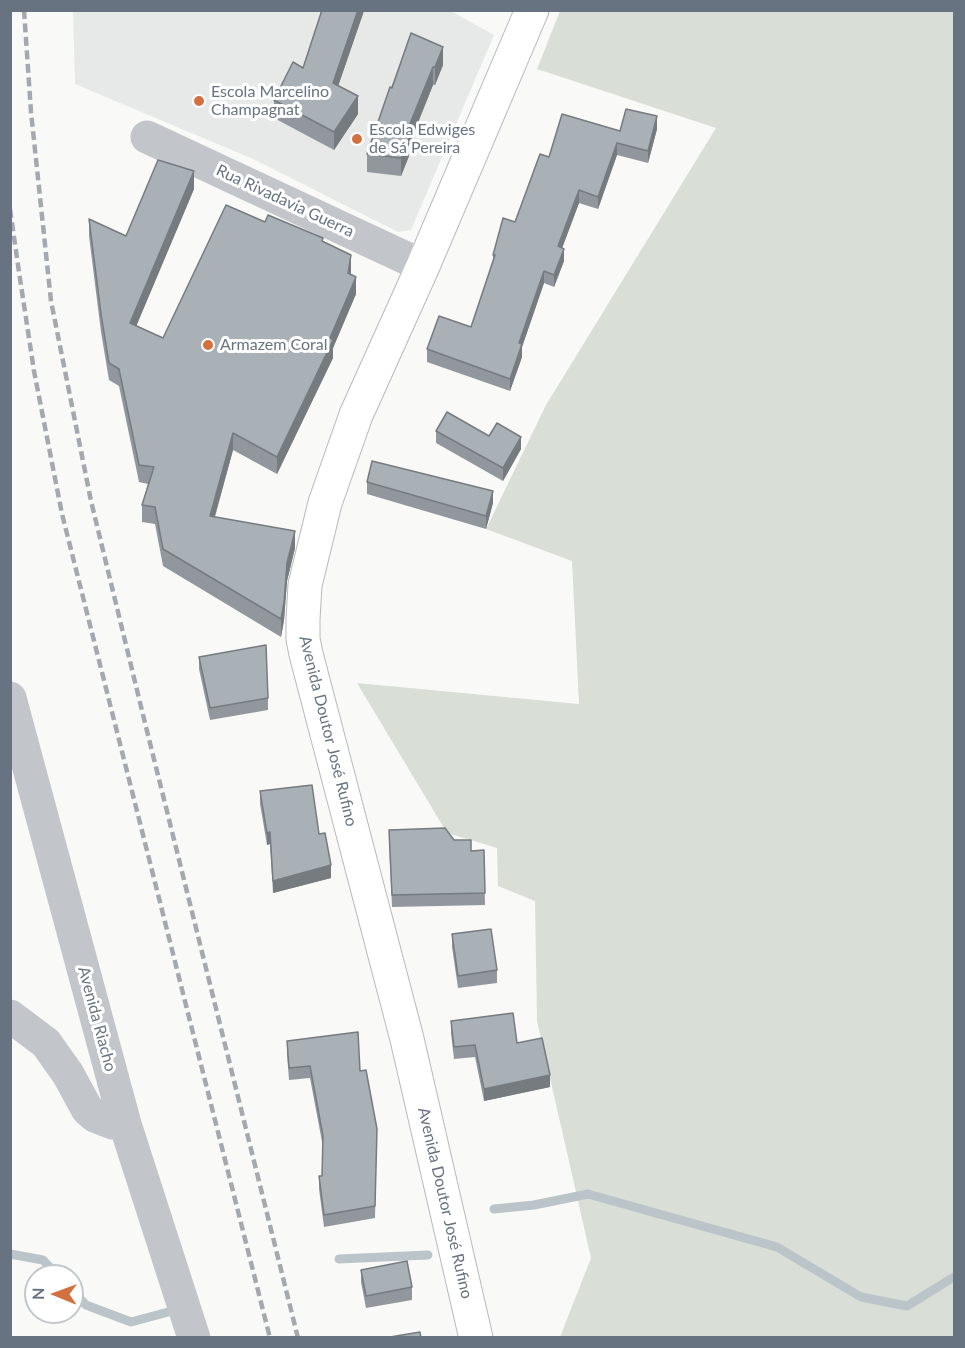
<!DOCTYPE html>
<meta charset="utf-8">
<style>
body{margin:0}
#map{position:relative;width:965px;height:1348px;overflow:hidden;background:#f9faf8;font-family:Lato,sans-serif}
canvas{display:block}
.frame{position:absolute;inset:0;border:12px solid #677380;pointer-events:none}
.north{position:absolute;left:24px;top:1264px;width:60px;height:60px;box-sizing:border-box;background:#fff;border:2px solid #c2c7cc;border-radius:50%;rotate:271deg;font-size:16px;font-weight:700;line-height:24px;text-align:center;color:#677380}
.north::after{content:'';display:block;margin:auto;width:21px;height:27px;background:#d2703f;clip-path:polygon(50% 0,100% 100%,50% 72%,0 100%)}
</style>
<div id="map">
<canvas width="965" height="1348"></canvas>
<div class="frame"></div>
<div class="north">N</div>
</div>
<script>
const ctx = document.querySelector('canvas').getContext('2d');
ctx.lineJoin = 'round';
function fill(path, color) { ctx.fillStyle = color; ctx.fill(path, 'evenodd'); }
const poly = rows => new Path2D(rows.map(r => 'M' + r).join(''));
function stroke(path, color, width, dash) { ctx.strokeStyle = color; ctx.lineWidth = width; ctx.lineCap = dash ? 'butt' : 'round'; ctx.setLineDash(dash || []); ctx.stroke(path); }
function write(font, color, halo, rows, align = 'center') {
  ctx.font = font + ' Lato,sans-serif'; ctx.lineWidth = 6; ctx.setLineDash([]); ctx.textBaseline = 'middle'; ctx.strokeStyle = halo; ctx.fillStyle = color; for (const [text, x, y, turn = 0] of rows) {
    ctx.save(); ctx.translate(x, y); ctx.rotate((+turn || 0) * Math.PI / 180); ctx.textAlign = isNaN(turn) ? turn : align; if (halo) ctx.strokeText(text, 0, 0); ctx.fillText(text, 0, 0); ctx.restore();
  }
}
fill(poly([
 [73,11,451,11,494,35,411,230,398,232,253,159,75,84]
]), '#e7e9e8');
fill(poly([
 [560,11,954,11,954,1337,560,1337,591,1258,537,1021,535,901,498,886,497,848,447,833,357,683,579,704,572,561,486,529,546,405,716,128,537,69]
]), '#d9ded7');
stroke(poly([
 [494,1209,534,1205,588,1194,777,1247,861,1297,907,1306,954,1277],
 [10,1254,43,1260,58,1276],
 [339,1259,428,1255],
 [72,1290,86,1305,131,1322,172,1311]
]), '#bbc4c9', 9);
const major = poly([
 [476,1338,407,1039,306,654,303,639,303,619,305,585,325,503,356,415,423,266,532,10]
]);
stroke(major, '#b6b9bd', 35);
stroke(poly([
 [147,137,423,266],
 [10,698,125,1124,194,1338],
 [10,1016,46,1043,68,1074,87,1109,95,1116,113,1123,125,1124]
]), '#c2c5c9', 33);
stroke(major, '#fff', 33);
stroke(poly([
 [24,10,31,112,51,301,91,501,145,723,298,1338],
 [10,209,19,272,34,371,62,514,270,1338]
]), '#a4a9af', 4.5, [9, 4.5]);
fill(poly([
 [319,10,364,10,338,86,358,114,334,150,274,118,274,100,303,68,321,12],
 [411,33,443,65,435,85,433,85,409,145,409,156,401,176,367,172,367,154],
 [657,129,648,163,617,155,598,209,579,203,562,248,564,261,554,287,544,283,522,347,522,357,510,391,427,362,427,349,471,327,493,261,493,255,515,222,549,157,620,131],
 [194,189,136,326,163,338,265,222,323,241,351,274,356,294,333,348,333,358,277,474,233,450,215,517,295,548,287,581,284,620,281,637,163,566,155,524,142,522,142,505,148,484,139,482,119,386,109,380,101,332,89,236,89,219,126,236],
 [436,431,489,436,521,449,503,481,436,443],
 [367,482,493,503,486,529,367,494],
 [199,657,268,698,268,710,210,720,199,669],
 [260,791,319,834,331,878,273,893,270,844,267,845,260,804],
 [454,840,471,851,484,850,485,905,392,907,389,842],
 [452,934,497,970,497,983,458,988,452,947],
 [451,1021,517,1043,550,1087,484,1101,475,1057,454,1059,451,1033],
 [287,1041,360,1071,377,1129,375,1218,324,1227,319,1189,319,1176,322,1176,323,1147,310,1078,289,1080,287,1053],
 [361,1270,412,1287,412,1300,366,1308,361,1282]
]), '#91979d');
fill(poly([
 [358,10,364,11,333,101,333,83],
 [443,47,443,65,435,85,435,67],
 [433,67,433,85,409,145,409,156,401,176,401,158,405,136],
 [358,96,358,114,334,150,334,132],
 [657,116,657,129,648,163,648,151],
 [617,143,617,155,598,209,598,197],
 [194,171,194,189,130,341,130,323],
 [579,190,579,203,558,259,558,246],
 [564,249,564,261,554,287,554,275],
 [351,255,351,272,348,290,348,273],
 [544,271,544,283,522,347,522,357,510,391,510,379,519,343],
 [356,277,356,294,333,348,333,358,277,474,277,457],
 [233,433,233,450,210,533,210,516],
 [521,437,521,449,503,481,503,468],
 [493,491,493,503,486,529,486,516],
 [295,531,295,548,287,581,284,620,281,637,281,619,287,563],
 [270,832,270,844,267,845,267,833],
 [331,865,331,878,273,893,273,881],
 [550,1075,550,1087,484,1101,484,1089]
]), '#767b7f');
const building = poly([
 [322,10,358,10,333,83,358,96,334,132,274,100,293,62,303,68,322,10],
 [411,33,443,47,435,67,433,67,405,136,409,138,401,158,367,154,390,87,392,88,411,33],
 [626,109,657,116,648,151,617,143,598,197,579,190,558,246,564,249,554,275,544,271,519,343,522,344,510,379,427,349,439,316,471,327,495,255,493,255,503,218,515,222,540,154,549,157,562,114,620,131,626,109],
 [158,160,194,171,130,323,163,338,226,205,265,222,268,215,323,238,322,241,351,255,348,273,356,277,330,338,333,340,277,457,233,433,210,516,295,531,287,563,284,603,281,619,163,549,155,507,142,505,154,467,139,465,119,369,109,363,101,314,89,219,126,236,158,160],
 [447,412,489,436,497,423,521,437,503,468,436,431,447,412],
 [372,461,493,491,486,516,367,482,372,461],
 [266,645,268,698,210,708,199,657,266,645],
 [312,785,319,834,325,833,331,865,273,881,270,832,267,833,260,791,312,785],
 [445,828,454,840,471,840,471,851,484,850,485,893,392,895,389,830,445,828],
 [491,929,497,970,458,976,452,934,491,929],
 [513,1013,517,1043,542,1038,550,1075,484,1089,475,1045,454,1047,451,1021,513,1013],
 [358,1032,360,1071,366,1070,377,1129,375,1206,324,1215,319,1176,322,1176,323,1136,310,1066,289,1068,287,1041,358,1032],
 [407,1261,412,1287,366,1296,361,1270,407,1261],
 [420,1332,421,1338,390,1338,390,1337,420,1332]
]);
fill(building, '#a9b0b6');
stroke(building, '#767b7f', 1.5);
for (const [x, y, r, color] of [
 [199,101,6,"#d2703f"],
 [357,139,6,"#d2703f"],
 [208,345,6,"#d2703f"]
]) { const dot = new Path2D(); dot.arc(x, y, r, 0, 2 * Math.PI); ctx.fillStyle = color; ctx.fill(dot); stroke(dot, '#fff', 2); }
write('16px', '#677380', '#fff', [
 ["Escola Marcelino",211,92],
 ["Champagnat",211,110],
 ["Escola Edwiges",369,130],
 ["de Sá Pereira",369,148],
 ["Armazem Coral",220,345]
], 'left');
write('16px', '#677380', '#fff', [
 ["Rua Rivadavia Guerra",285,201,25],
 ["Avenida Doutor José Rufino",328,731,76],
 ["Avenida Riacho",97,1019,75],
 ["Avenida Doutor José Rufino",445,1203,77]
]);
</script>
